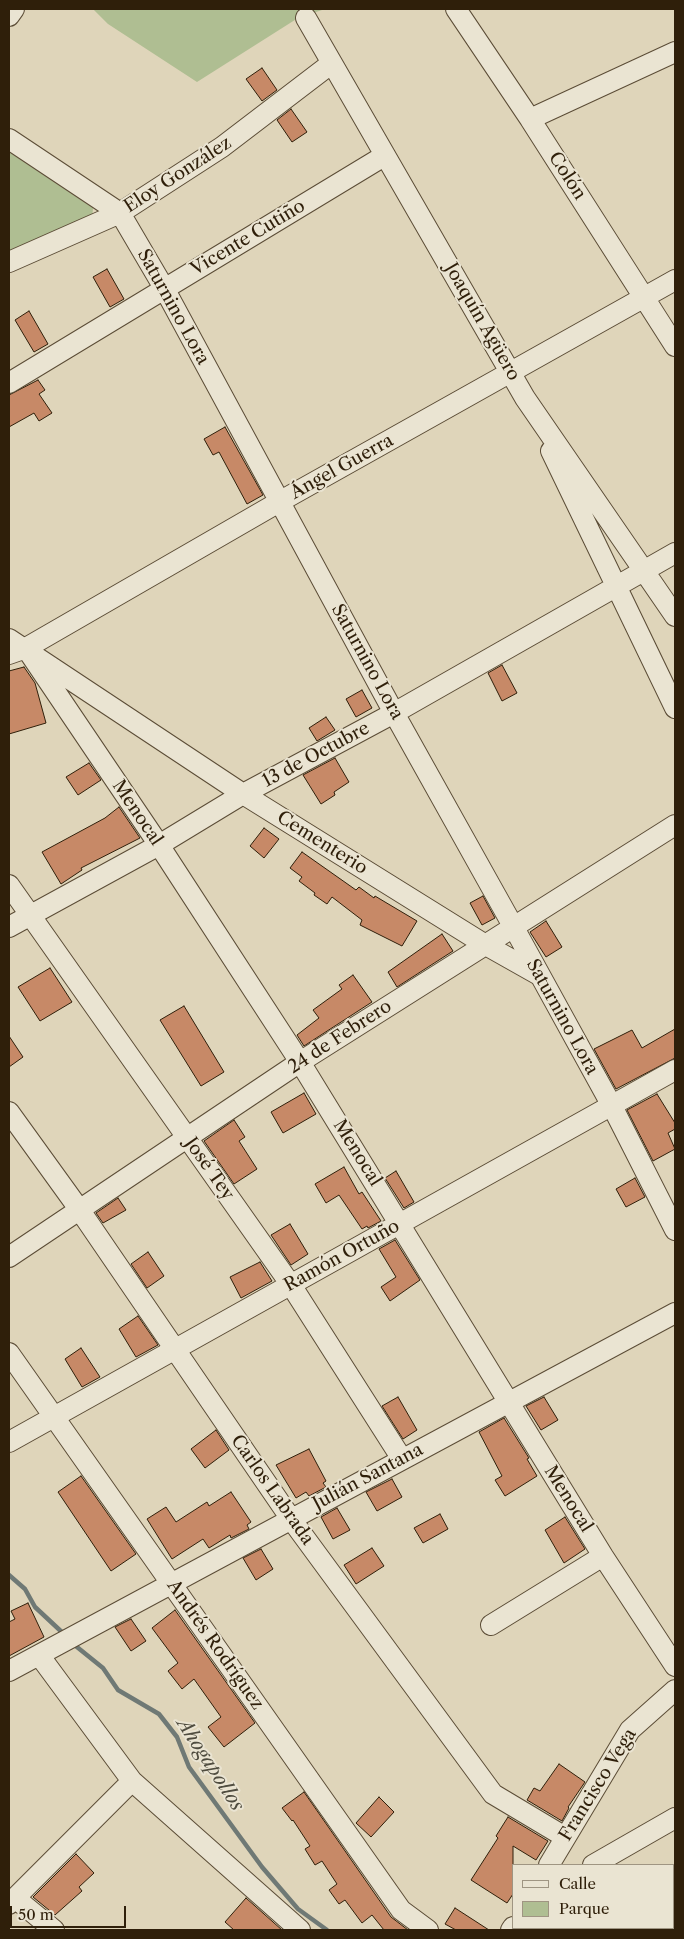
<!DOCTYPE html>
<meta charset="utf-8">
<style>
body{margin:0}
#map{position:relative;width:684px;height:1939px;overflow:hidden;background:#dfd5ba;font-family:"Libre Caslon Text",serif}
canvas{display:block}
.frame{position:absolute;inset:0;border:10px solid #2f1f0a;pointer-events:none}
.legend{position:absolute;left:512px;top:1864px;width:162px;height:65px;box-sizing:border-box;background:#eae4d2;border:1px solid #9f9582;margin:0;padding:6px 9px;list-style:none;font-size:15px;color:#2f1f0a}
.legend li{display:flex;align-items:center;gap:10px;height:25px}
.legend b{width:25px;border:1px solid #9f9582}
.scale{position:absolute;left:10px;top:1906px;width:116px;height:22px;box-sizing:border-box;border:2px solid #2f1f0a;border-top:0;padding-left:6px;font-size:15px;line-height:18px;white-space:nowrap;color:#2f1f0a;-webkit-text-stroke:4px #eae4d2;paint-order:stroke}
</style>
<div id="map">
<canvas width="684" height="1939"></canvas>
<div class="frame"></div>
<ul class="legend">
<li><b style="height:6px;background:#eae4d2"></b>Calle</li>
<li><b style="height:14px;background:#afbe92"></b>Parque</li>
</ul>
<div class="scale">50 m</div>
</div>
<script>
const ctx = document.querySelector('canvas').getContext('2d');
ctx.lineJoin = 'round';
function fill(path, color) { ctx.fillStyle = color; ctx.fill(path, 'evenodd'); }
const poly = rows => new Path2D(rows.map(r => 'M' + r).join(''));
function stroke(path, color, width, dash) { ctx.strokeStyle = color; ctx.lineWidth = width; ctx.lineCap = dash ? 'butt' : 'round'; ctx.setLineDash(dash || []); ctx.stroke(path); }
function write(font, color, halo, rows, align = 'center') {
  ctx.font = font + ' "Libre Caslon Text",serif'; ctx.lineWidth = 4; ctx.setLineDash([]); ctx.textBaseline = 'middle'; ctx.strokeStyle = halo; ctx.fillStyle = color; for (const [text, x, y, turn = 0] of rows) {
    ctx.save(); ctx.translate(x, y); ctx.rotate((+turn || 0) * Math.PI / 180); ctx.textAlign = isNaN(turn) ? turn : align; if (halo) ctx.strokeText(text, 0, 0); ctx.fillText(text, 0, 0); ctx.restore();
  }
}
fill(poly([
 [93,9,325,9,298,18,197,82,108,24],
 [9,152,93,208,92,220,9,254]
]), '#afbe92');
stroke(poly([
 [9,1575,25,1589,35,1607,65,1635],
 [72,1643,103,1668,118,1690,159,1714,177,1737,189,1767,262,1867,298,1909,327,1930]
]), '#6f7975', 4.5);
const building = poly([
 [262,68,277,90,262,101,246,79,262,68],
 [291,109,307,132,292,142,277,120,291,109],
 [107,269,124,299,110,307,93,277,107,269],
 [29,311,48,344,34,352,15,320,29,311],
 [38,380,45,390,39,394,52,413,39,421,34,413,9,427,9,395,38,380],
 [225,427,263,495,247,504,219,452,213,455,204,439,225,427],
 [502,665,517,693,502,701,488,673,502,665],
 [24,667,35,683,46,723,9,734,9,671,24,667],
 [362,690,372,708,356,717,346,699,362,690],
 [326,717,335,730,317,741,309,728,326,717],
 [335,758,349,782,334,792,335,795,321,804,303,775,335,758],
 [89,763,101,780,78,795,66,777,89,763],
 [119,807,140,838,81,868,82,870,61,884,42,852,105,818,119,807],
 [264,828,279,839,264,858,250,846,264,828],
 [302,852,356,890,359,887,374,898,375,896,385,902,417,921,402,946,360,925,362,920,332,897,327,904,314,895,315,893,299,881,302,877,290,868,302,852],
 [483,896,495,918,482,925,470,903,483,896],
 [546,921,562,947,546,957,530,932,546,921],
 [442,934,453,951,397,987,388,972,442,934],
 [50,968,72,1002,40,1021,18,987,50,968],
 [353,975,372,1002,304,1046,297,1035,319,1018,313,1010,342,989,339,985,353,975],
 [184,1006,224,1072,201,1086,160,1020,184,1006],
 [675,1029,675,1058,616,1089,594,1049,632,1030,642,1048,675,1029],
 [9,1036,23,1057,9,1067,9,1036],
 [304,1093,316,1114,283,1133,271,1112,304,1093],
 [657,1094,675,1123,675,1129,668,1133,675,1149,653,1161,627,1110,657,1094],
 [234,1120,245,1137,239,1141,257,1169,234,1184,204,1141,234,1120],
 [344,1167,359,1194,362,1192,381,1221,368,1228,367,1226,362,1229,339,1195,326,1203,315,1184,344,1167],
 [396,1171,414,1202,404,1208,385,1178,396,1171],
 [635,1178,645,1197,626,1207,616,1189,635,1178],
 [118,1198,126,1210,103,1223,96,1213,118,1198],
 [290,1224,308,1254,291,1265,271,1235,290,1224],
 [395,1240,420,1280,390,1301,381,1287,396,1277,379,1249,395,1240],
 [148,1252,164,1276,147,1288,131,1264,148,1252],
 [260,1262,272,1281,241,1298,230,1277,260,1262],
 [138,1316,158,1345,136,1357,119,1329,138,1316],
 [81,1348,100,1377,82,1387,65,1359,81,1348],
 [398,1397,417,1430,403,1439,382,1406,398,1397],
 [544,1397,558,1420,541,1430,526,1406,544,1397],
 [504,1418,529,1458,527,1459,537,1476,505,1496,495,1480,502,1476,479,1432,504,1418],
 [216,1430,229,1450,205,1468,191,1449,216,1430],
 [309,1449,326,1481,323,1483,326,1487,309,1496,306,1492,296,1498,276,1465,309,1449],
 [81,1476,136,1554,111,1571,58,1492,81,1476],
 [392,1479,402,1497,377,1511,366,1492,392,1479],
 [231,1492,251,1522,247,1525,249,1529,231,1538,230,1535,209,1548,203,1539,172,1559,147,1519,166,1507,176,1522,207,1502,209,1506,231,1492],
 [337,1508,350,1530,333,1539,321,1517,337,1508],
 [440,1514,448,1529,423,1543,414,1528,440,1514],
 [565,1517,585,1549,564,1563,545,1530,565,1517],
 [372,1548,384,1566,356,1584,344,1565,372,1548],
 [261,1549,273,1569,256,1580,243,1558,261,1549],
 [28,1603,44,1637,9,1656,9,1622,15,1619,11,1611,28,1603],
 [175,1610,255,1723,224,1747,208,1727,221,1717,194,1679,182,1689,168,1671,178,1663,152,1628,175,1610],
 [131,1619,146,1641,131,1651,115,1627,131,1619],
 [559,1764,585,1782,568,1807,569,1808,562,1821,527,1800,534,1788,540,1791,559,1764],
 [304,1792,391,1917,408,1930,384,1930,372,1915,362,1923,345,1900,339,1904,329,1890,337,1884,322,1861,315,1865,305,1849,310,1846,293,1820,292,1821,282,1808,304,1792],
 [379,1797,394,1812,371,1837,356,1823,379,1797],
 [508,1817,548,1841,536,1860,513,1846,513,1894,507,1903,471,1880,498,1838,496,1836,508,1817],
 [76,1854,94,1873,79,1887,82,1891,55,1915,33,1897,76,1854],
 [246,1898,282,1930,234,1930,225,1922,246,1898],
 [455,1908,489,1930,456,1930,445,1924,455,1908]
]);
fill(building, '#c78967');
stroke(building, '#2f1f0a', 1);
const minor = poly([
 [456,9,530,119,675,346],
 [9,16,14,9],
 [306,18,525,398,675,616],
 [530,119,675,52],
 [9,139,120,213,164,288,394,713,513,926,612,1106,675,1230],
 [9,262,120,213,222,147,332,63],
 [9,383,384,156],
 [551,451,675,708],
 [9,639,243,794,484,944,539,975],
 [26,648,159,845,300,1062,603,1556,675,1666],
 [9,654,26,648,279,502,675,280],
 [9,885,291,1285,402,1459],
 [9,927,159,845,243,794,394,713,675,553],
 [9,1112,79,1209,291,1519,493,1794,565,1837],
 [9,1257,300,1062,675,825],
 [9,1353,401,1910,428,1930],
 [9,1442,675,1070],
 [491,1625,603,1556],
 [39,1655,132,1781,300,1930],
 [9,1671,675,1313],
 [549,1865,630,1730,675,1690],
 [593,1865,675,1818],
 [15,1898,54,1930],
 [9,1904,132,1781],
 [511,1930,513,1927]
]);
stroke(minor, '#5b4c36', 22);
stroke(minor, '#eae4d2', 20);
write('18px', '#2f1f0a', '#eae4d2', [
 ["Eloy González",178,175,-33],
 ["Colón",567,176,57],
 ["Vicente Cutiño",248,238,-31],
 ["Saturnino Lora",173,307,61],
 ["Joaquín Agüero",482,322,60],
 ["Ángel Guerra",342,467,-29],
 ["Saturnino Lora",367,662,61],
 ["13 de Octubre",316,755,-28],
 ["Menocal",137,813,56],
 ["Cementerio",322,843,32],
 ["Saturnino Lora",562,1017,61],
 ["24 de Febrero",340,1037,-33],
 ["Menocal",357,1153,58],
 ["José Tey",209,1169,55],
 ["Ramón Ortuño",342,1256,-29],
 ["Julián Santana",368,1477,-28],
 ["Carlos Labrada",272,1490,55],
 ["Menocal",568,1499,58],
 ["Andrés Rodríguez",215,1645,55],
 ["Francisco Vega",598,1785,-58]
]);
write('italic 19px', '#4f4c3f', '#eae4d2', [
 ["Ahogapollos",210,1765,57]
]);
</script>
